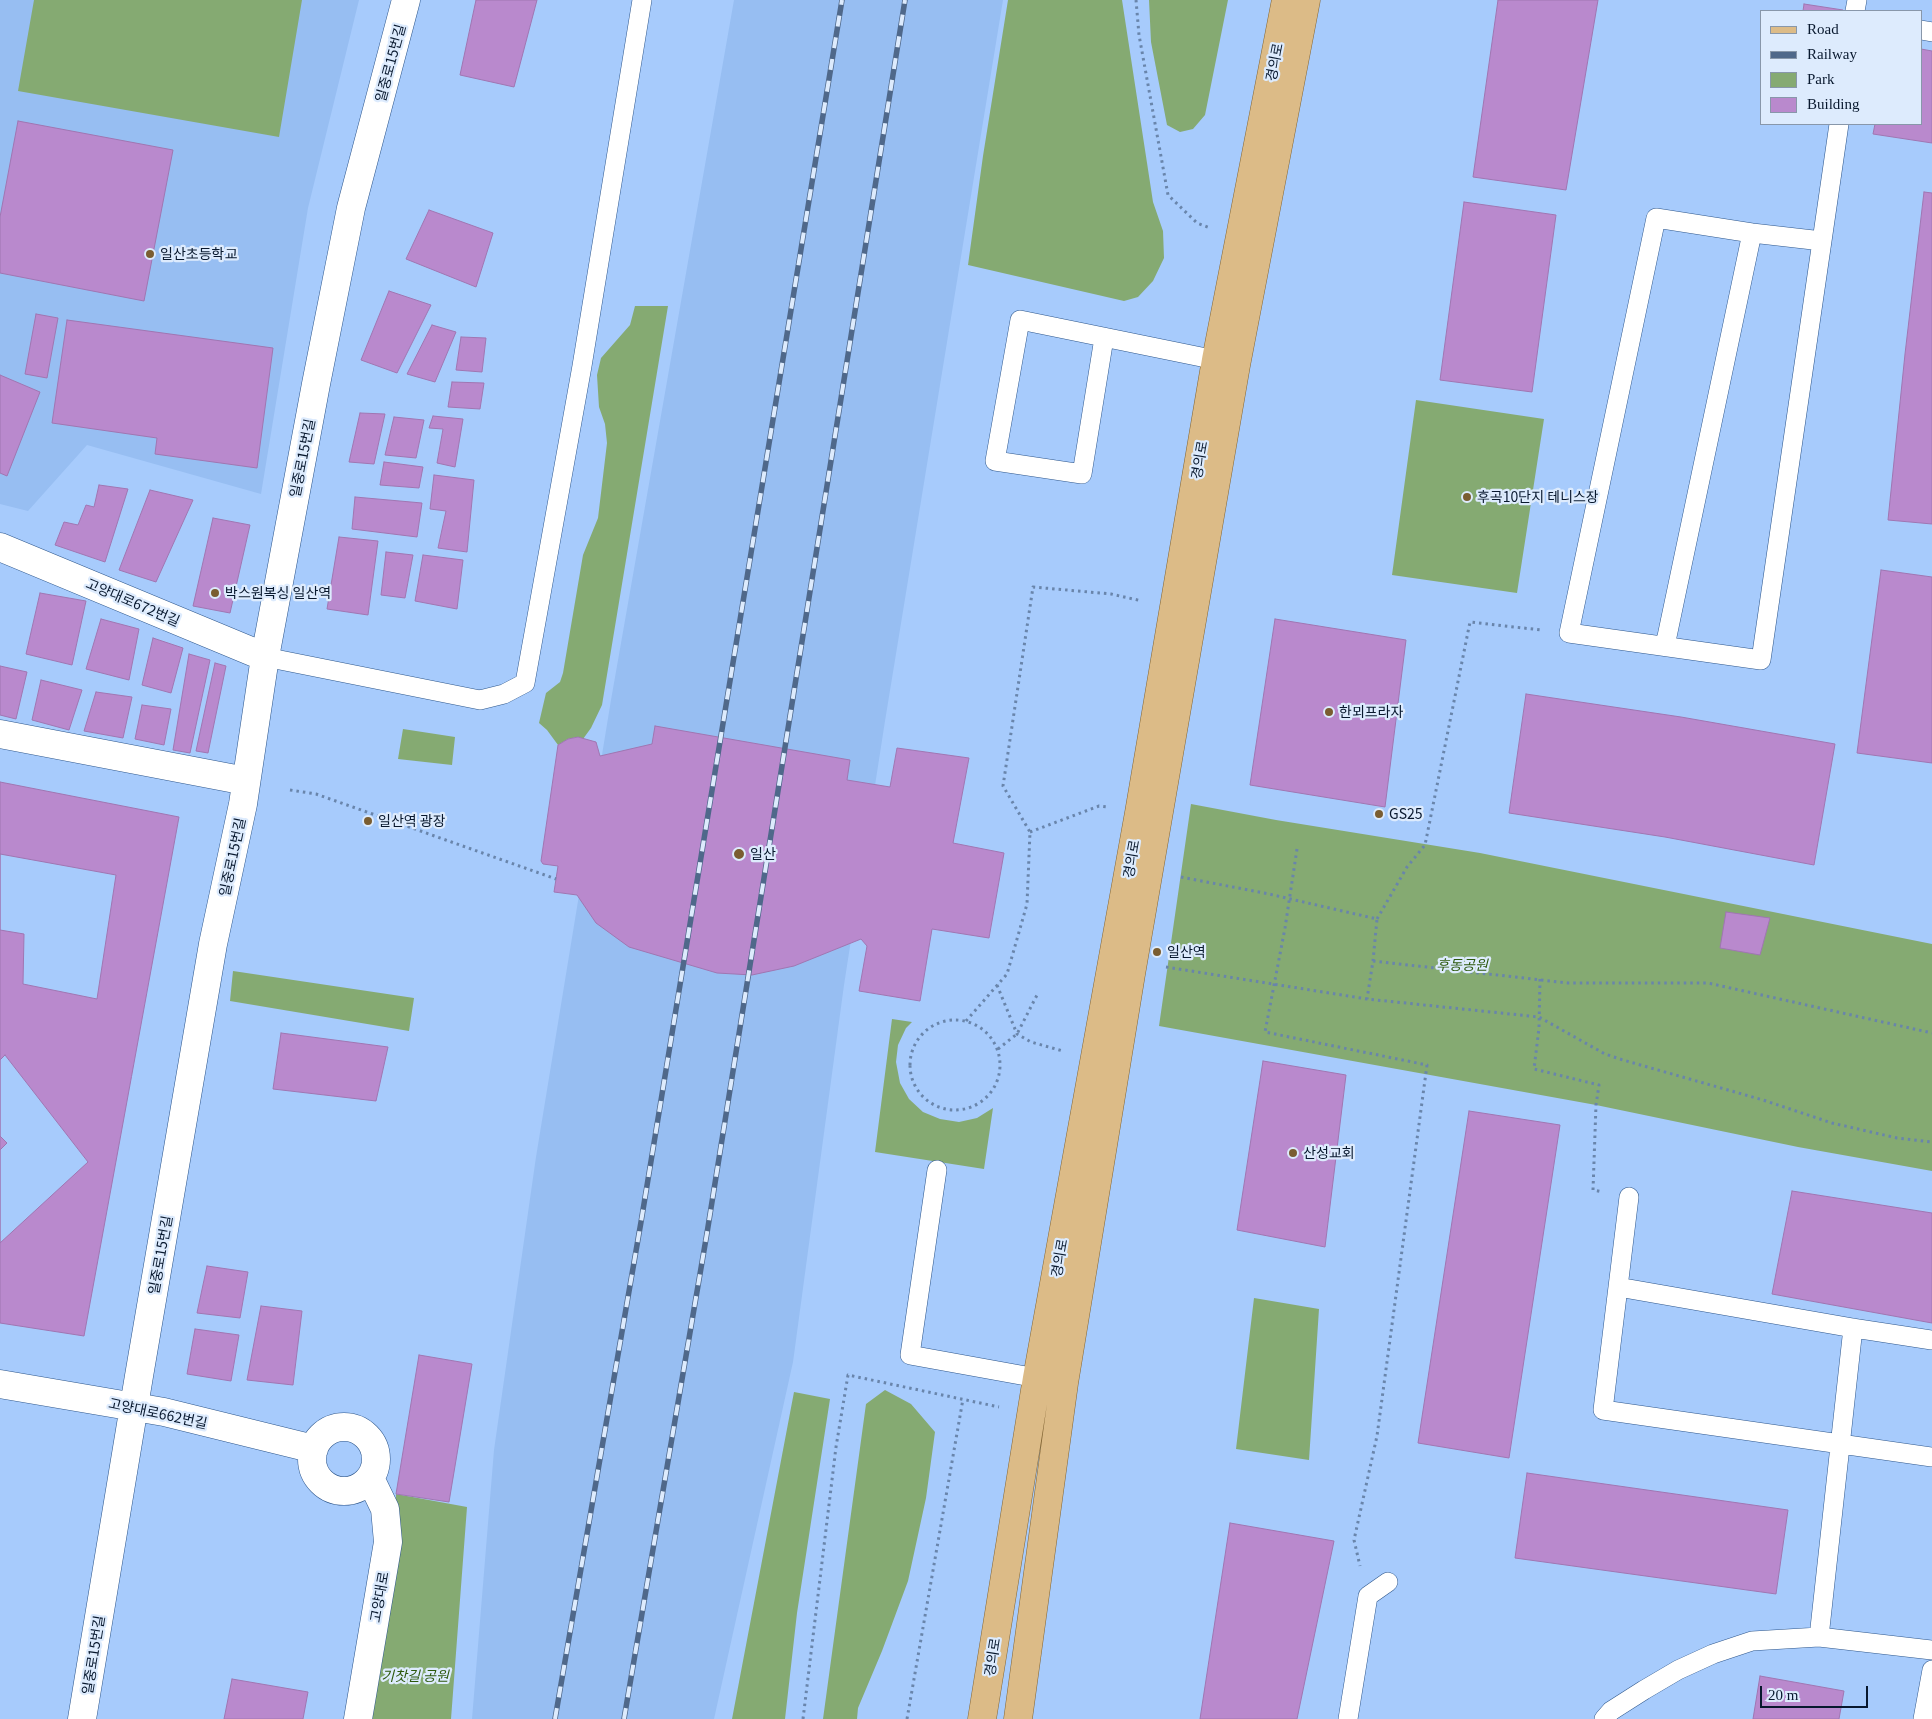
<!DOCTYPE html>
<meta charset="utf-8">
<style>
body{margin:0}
#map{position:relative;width:1932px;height:1719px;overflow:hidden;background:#a7cbfc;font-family:Georgia,serif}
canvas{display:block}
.legend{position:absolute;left:1760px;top:10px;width:162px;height:115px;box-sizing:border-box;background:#ddebfd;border:1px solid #8897aa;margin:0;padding:6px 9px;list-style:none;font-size:15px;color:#08182e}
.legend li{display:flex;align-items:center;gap:10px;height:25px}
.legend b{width:25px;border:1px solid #8897aa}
.scale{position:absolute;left:1760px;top:1686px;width:108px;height:22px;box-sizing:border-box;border:2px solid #08182e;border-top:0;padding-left:6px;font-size:15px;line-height:18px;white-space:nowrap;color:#08182e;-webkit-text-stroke:4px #ddebfd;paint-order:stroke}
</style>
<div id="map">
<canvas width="1932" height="1719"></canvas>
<ul class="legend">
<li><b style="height:6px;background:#dcbb87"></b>Road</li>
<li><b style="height:6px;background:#4f688a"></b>Railway</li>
<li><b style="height:14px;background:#85aa72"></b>Park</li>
<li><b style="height:14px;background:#b989cd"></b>Building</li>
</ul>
<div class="scale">20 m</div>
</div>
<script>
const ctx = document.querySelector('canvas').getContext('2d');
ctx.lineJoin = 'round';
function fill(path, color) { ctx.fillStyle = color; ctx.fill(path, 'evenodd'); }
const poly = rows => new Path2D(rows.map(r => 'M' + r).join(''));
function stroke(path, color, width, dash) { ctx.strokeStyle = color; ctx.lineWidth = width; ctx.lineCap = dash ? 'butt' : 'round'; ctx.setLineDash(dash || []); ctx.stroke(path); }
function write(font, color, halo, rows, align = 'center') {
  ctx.font = font + ' Georgia,"Noto Sans KR",serif'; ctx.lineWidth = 4.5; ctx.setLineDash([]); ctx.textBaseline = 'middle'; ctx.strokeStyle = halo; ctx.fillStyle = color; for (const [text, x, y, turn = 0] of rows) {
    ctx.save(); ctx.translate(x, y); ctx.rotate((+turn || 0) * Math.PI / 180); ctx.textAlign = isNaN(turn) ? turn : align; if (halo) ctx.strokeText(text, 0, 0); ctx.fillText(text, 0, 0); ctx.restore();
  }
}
fill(poly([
 [0,0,359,0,308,208,261,494,87,445,28,511,0,504],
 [734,0,1003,0,885,721,844,985,793,1362,714,1719,472,1719,494,1450,536,1157,611,700]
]), '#97bef2');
fill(poly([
 [34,0,302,0,279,137,18,91],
 [1008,0,1122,0,1153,202,1163,231,1164,258,1153,281,1138,297,1124,301,968,265,983,156],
 [1149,0,1228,0,1205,115,1193,129,1180,132,1167,125,1151,42],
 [635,306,668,306,602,705,591,728,583,739,578,737,568,739,558,745,547,730,539,723,546,693,560,682,563,673,583,555,598,518,607,443,605,424,599,407,597,375,601,358,630,325],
 [1416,400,1544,419,1517,593,1392,575],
 [403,729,455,737,452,765,398,759],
 [1191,804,1276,820,1480,853,1932,944,1932,1171,1798,1147,1596,1105,1159,1026],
 [233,971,414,998,409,1031,230,1001],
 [892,1019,912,1022,906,1028,898,1045,896,1062,900,1083,909,1099,923,1112,940,1119,959,1122,977,1118,993,1108,984,1169,875,1152],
 [1254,1298,1319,1309,1309,1460,1236,1449],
 [885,1390,911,1404,935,1432,926,1498,908,1581,882,1651,858,1708,857,1719,823,1719,866,1404],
 [794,1392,830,1399,797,1613,785,1719,732,1719],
 [396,1494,467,1507,451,1719,368,1719,395,1545]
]), '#85aa72');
const building = poly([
 [476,0,537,0,514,87,460,75,476,0],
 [1498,0,1598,0,1566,190,1473,177,1498,0],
 [1804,4,1843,10,1843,11,1803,11,1804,4],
 [1921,49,1932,51,1932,143,1873,134,1875,124,1921,124,1921,49],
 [18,121,173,150,144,301,0,273,0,217,18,121],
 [1924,192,1932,193,1932,524,1888,520,1905,354,1924,192],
 [1464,202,1556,215,1532,392,1440,380,1464,202],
 [429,210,493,233,476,287,406,259,429,210],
 [389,291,431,305,397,373,361,360,389,291],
 [36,314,58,318,47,378,25,374,36,314],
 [67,320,273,348,257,468,155,454,157,438,52,423,67,320],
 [432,325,456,332,435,382,407,374,432,325],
 [461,337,486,338,482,372,456,370,461,337],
 [0,375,40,392,7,476,0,473,0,375],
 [452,382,484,383,480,409,448,407,452,382],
 [360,413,385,414,374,464,349,462,360,413],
 [433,416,463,419,455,467,437,463,443,429,429,428,433,416],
 [394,417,424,420,416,458,385,455,394,417],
 [384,462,423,467,419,488,380,485,384,462],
 [434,475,474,480,467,552,438,548,446,511,430,509,434,475],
 [99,485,128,489,105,562,55,545,64,522,78,525,86,505,94,507,99,485],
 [150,490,193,500,156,582,119,570,150,490],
 [355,497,422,503,417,537,352,529,355,497],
 [213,518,250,525,230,613,193,606,213,518],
 [339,537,378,541,368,615,327,609,339,537],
 [386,552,413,555,405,598,381,595,386,552],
 [423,555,463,560,457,609,415,601,423,555],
 [1881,570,1932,577,1932,763,1857,753,1881,570],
 [40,593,86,601,72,665,26,654,40,593],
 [101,619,139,629,129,680,86,669,101,619],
 [1275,619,1406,640,1385,807,1250,785,1275,619],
 [153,638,183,648,171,693,142,685,153,638],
 [189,654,210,660,190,753,173,750,189,654],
 [215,663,226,666,208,753,196,751,215,663],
 [0,666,27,672,16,719,0,715,0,666],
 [41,680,82,690,69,730,32,720,41,680],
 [96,692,132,697,123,738,84,731,96,692],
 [1526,694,1681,717,1835,744,1814,865,1665,837,1509,813,1526,694],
 [142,705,171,709,164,745,135,739,142,705],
 [655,726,850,760,847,780,890,787,897,748,969,758,953,843,1004,853,989,938,932,929,920,1001,859,991,867,946,861,939,794,966,752,975,717,973,629,947,596,923,577,895,554,892,558,866,543,864,541,861,558,745,568,739,578,737,596,742,600,756,652,744,655,726],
 [0,782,179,817,84,1336,0,1323,0,782],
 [0,854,116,875,97,999,23,984,24,934,0,930,0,854],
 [1726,912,1770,918,1760,955,1720,948,1726,912],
 [281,1033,388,1047,376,1101,273,1089,281,1033],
 [5,1055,88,1162,0,1243,0,1150,7,1143,0,1136,0,1060,5,1055],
 [1263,1061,1346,1075,1325,1247,1237,1230,1263,1061],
 [1469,1111,1560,1125,1509,1458,1418,1443,1469,1111],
 [1792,1191,1932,1213,1932,1323,1772,1294,1792,1191],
 [207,1266,248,1272,240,1318,197,1313,207,1266],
 [261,1306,302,1311,293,1385,247,1380,261,1306],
 [195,1329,239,1335,231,1381,187,1374,195,1329],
 [419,1355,472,1364,449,1502,396,1494,419,1355],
 [1527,1473,1788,1510,1776,1594,1515,1558,1527,1473],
 [1230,1523,1334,1541,1297,1719,1200,1719,1230,1523],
 [1760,1676,1844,1691,1839,1719,1753,1719,1760,1676],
 [232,1679,308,1692,303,1719,224,1719,232,1679]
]);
fill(building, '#b989cd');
stroke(building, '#a076b2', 1);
const service = poly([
 [1855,11,1857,0],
 [1921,30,1932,32],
 [1822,241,1752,233,1656,218,1569,633,1761,660,1822,241,1839,124],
 [1104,338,1082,474,995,461,1020,320,1216,360],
 [1665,646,1752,233],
 [265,657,480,700,504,694,525,683,582,366,642,0],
 [937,1170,910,1355,1037,1378],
 [1629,1197,1603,1410,1932,1457],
 [1618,1287,1853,1328,1932,1340],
 [1819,1637,1853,1328],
 [1348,1719,1368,1596,1388,1582],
 [1604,1719,1611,1711,1644,1690,1678,1670,1713,1654,1752,1641,1819,1637,1932,1650],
 [1923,1719,1932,1670]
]);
const minor = poly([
 [0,547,265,657],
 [0,734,246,781],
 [0,1384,164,1412,314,1449],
 '312 1459a32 32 0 1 1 64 0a32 32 0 1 1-64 0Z',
 [82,1719,139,1376,213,944,243,804,265,657,316,384,351,208,406,0],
 [358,1719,388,1542,385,1509,370,1478]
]);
const primary = poly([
 [982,1719,1037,1378,1139,813,1216,360,1286,0],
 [1018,1719,1064,1383,1131,974,1236,365,1306,0]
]);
stroke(service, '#2e578c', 20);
stroke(minor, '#2e578c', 29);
stroke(primary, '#826534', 29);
stroke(poly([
 [1136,0,1139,35,1168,195,1197,223,1210,228],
 [290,790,316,794,556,879],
 [1030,832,1099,806,1108,807],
 [1297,849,1285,928,1265,1032,1427,1065,1377,1436,1354,1540,1360,1566],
 [1181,877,1269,894,1377,919,1373,961,1367,999],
 [1377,919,1407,867,1425,845,1470,622,1541,630],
 [1373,961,1568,983,1708,983,1932,1033],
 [1166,967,1367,999,1539,1017,1605,1054,1623,1060,1763,1100,1832,1123,1897,1138,1932,1142],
 [1540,979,1539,1028,1534,1069,1599,1085,1596,1105,1593,1190,1603,1192],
 [997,985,1017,1034,1031,1042,1063,1051],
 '910 1065a45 45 0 1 1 90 0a45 45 0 1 1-90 0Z',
 [966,1021,1007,974,1027,904,1030,832,1003,786,1033,587,1111,594,1142,601],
 [998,1049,1017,1034,1037,995],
 [803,1719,836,1447,848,1375,999,1407],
 [907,1719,963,1399]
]), '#6985ab', 3, [2.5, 4]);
stroke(service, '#fff', 19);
stroke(minor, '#fff', 28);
stroke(primary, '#dcbb87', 28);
const rail = poly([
 [555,1719,641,1222,842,0],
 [624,1719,707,1233,905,0]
]);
stroke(rail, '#4f688a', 5.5);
stroke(rail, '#ddebfd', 4, [11]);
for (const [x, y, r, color] of [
 [150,254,5,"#7a5d31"],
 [1467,497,5,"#7a5d31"],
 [215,593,5,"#7a5d31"],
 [1329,712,5,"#7a5d31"],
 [1379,814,5,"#7a5d31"],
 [368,821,5,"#7a5d31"],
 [739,854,6,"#7a5d31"],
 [1157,952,5,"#7a5d31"],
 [1293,1153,5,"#7a5d31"]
]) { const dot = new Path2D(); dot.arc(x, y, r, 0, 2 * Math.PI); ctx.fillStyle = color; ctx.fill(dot); stroke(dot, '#ddebfd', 2); }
write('14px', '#08182e', '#ddebfd', [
 ["경의로",1274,62,-79],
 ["일중로15번길",390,63,-75],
 ["일중로15번길",302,458,-79],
 ["경의로",1199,460,-80],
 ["고양대로672번길",133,602,23],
 ["일중로15번길",232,857,-78],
 ["경의로",1131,859,-80],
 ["일중로15번길",160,1255,-80],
 ["경의로",1059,1258,-80],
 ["고양대로662번길",158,1413,12],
 ["고양대로",379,1597,-80],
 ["일중로15번길",93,1655,-81],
 ["경의로",992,1657,-81]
]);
write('14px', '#08182e', '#ddebfd', [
 ["일산초등학교",160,254],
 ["후곡10단지 테니스장",1477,497],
 ["박스원복싱 일산역",225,593],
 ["한뫼프라자",1339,712],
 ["GS25",1389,814],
 ["일산역 광장",378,821],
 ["일산",750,854],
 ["일산역",1167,952],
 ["산성교회",1303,1153]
], 'left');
write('italic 14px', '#2c580c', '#ddebfd', [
 ["후동공원",1462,965],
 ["기찻길 공원",415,1676]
]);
</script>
